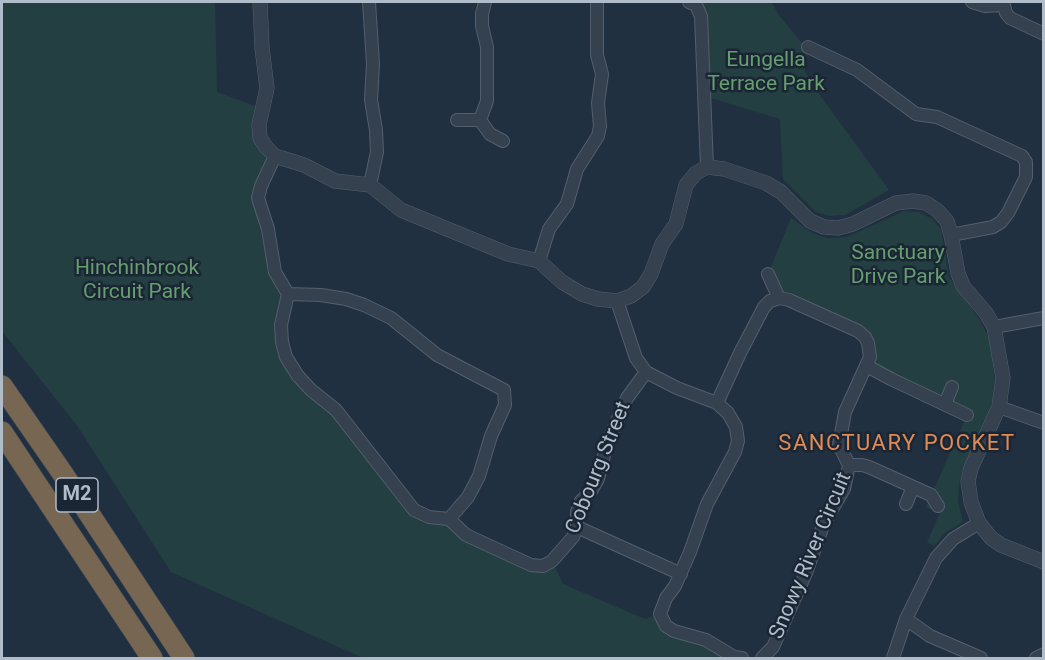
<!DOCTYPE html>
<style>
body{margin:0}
#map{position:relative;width:1045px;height:660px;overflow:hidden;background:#213040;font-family:Roboto,sans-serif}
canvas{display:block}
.frame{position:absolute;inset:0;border:3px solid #b1bcca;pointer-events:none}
</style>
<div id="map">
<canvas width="1045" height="660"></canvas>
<div class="frame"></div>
</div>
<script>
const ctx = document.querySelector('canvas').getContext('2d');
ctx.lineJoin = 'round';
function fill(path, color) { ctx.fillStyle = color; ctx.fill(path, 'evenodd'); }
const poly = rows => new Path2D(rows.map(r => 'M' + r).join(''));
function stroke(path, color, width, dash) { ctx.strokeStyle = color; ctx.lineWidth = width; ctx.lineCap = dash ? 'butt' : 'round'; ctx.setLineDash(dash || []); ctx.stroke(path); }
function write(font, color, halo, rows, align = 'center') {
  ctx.font = font + ' Roboto,sans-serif'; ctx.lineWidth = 5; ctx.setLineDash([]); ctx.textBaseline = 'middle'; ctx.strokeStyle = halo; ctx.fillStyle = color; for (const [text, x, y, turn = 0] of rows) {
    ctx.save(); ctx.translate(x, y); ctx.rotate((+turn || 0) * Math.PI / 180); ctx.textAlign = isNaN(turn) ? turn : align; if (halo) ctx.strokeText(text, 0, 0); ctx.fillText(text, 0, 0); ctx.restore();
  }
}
fill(poly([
 [2,2,215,2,217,92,263,109,259,125,275,156,261,186,271,241,288,294,282,342,311,390,414,510,449,519,531,565,552,561,563,584,645,619,660,614,662,620,742,658,363,658,171,572,78,427,2,331],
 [689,2,772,2,778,14,809,52,804,62,805,71,814,87,889,190,845,215,830,216,816,212,783,179,780,119,704,96,701,16],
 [904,211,919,212,932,219,941,229,949,277,980,320,990,341,995,380,993,400,988,415,963,469,959,483,958,501,963,522,946,532,934,546,927,542,940,513,926,507,967,415,867,366,865,337,779,298,768,274,791,218,812,233,827,238,847,237]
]), '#233f41');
const minor = poly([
 [369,2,373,64,371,100,376,130,377,152,370,185],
 [689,2,696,5,701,16,707,167],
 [972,2,985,6,1003,5],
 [1003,2,1006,13,1010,18,1044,34],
 [808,47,857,70,916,114,937,117,1022,156,1026,162,1026,177,1008,213,1001,222,993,227,951,235],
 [457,120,480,120,490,134,503,141],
 [480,120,487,101,487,47,482,26,482,14,485,2],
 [275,156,261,186,258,198,268,229,275,272,288,294,281,325,282,342,286,357,298,376,311,390,336,410,414,510,429,517,449,519],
 [539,261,549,229,567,204,577,169,598,136,600,126,598,103,602,74,597,55,597,2],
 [768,274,779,298],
 [288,294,321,295,346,299,364,305,391,318,437,355,504,390,505,405,491,436,479,476,468,497,449,519],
 [994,327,1044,318],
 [867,366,891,379,967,415],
 [646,372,677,388,717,403,728,413,736,427,738,441,735,452,707,504,690,552,675,586,666,598,660,614,666,626,674,631,706,640,734,657,742,658],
 [717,403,740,353,764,307,770,301,779,298,789,300,858,331,865,337,868,343,870,357,845,412,839,445,849,465,844,489,824,523,806,573,773,647,762,658],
 [945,404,952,387],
 [999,407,1044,423],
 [849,465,862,465,869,467,931,495,938,506],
 [906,504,913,487],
 [449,519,466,535,531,565,543,566,552,561,573,537,577,527,577,512,581,501,591,491,598,479,607,444,627,398,646,372,636,358,617,301],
 [577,527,681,574],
 [906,619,930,636,981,658],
 [893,658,906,619,936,558,953,539,979,523],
 [1036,658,1044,654]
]);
const tertiary = poly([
 [260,2,262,48,267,88,259,125,260,138,266,147,275,156,304,165,335,181,370,185,401,210,508,254,539,261,562,282,582,294,598,299,617,301,631,296,643,287,651,274,662,244,676,224,686,185,696,173,707,167,724,169,766,183,781,192,810,221,824,227,838,228,853,224,896,203,913,201,926,203,937,210,947,221,951,235,958,273,963,286,986,313,994,327,1003,378,999,407,971,468,968,481,971,502,979,523,991,538,1001,545,1044,562]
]);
const motorway = poly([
 [2,386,63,474,184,658],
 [2,432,152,658]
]);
stroke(minor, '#545f6d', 14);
stroke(tertiary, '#545f6d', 15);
stroke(motorway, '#414c5a', 22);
stroke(minor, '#35414f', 12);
stroke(tertiary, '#35414f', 14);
stroke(motorway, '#766652', 21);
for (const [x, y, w] of [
 [77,495,42]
]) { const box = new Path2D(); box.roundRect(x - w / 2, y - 17, w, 34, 4.5); ctx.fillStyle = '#1b2634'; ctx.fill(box); stroke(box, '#b1bcca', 1.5); }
write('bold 20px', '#b1bcca', null, [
 ["M2",77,495]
]);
write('21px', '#669e70', '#1b2634', [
 ["Eungella",766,61],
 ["Terrace Park",766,85],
 ["Sanctuary",898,254],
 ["Drive Park",898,278],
 ["Hinchinbrook",137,269],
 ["Circuit Park",137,293]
]);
write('21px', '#b1bcca', '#1b2634', [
 ["Cobourg Street",599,468,-68],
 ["Snowy River Circuit",811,556,-67]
]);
ctx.letterSpacing = '1.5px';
write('22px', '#df8b57', '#1b2634', [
 ["SANCTUARY POCKET",897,444]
]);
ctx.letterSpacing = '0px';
</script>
